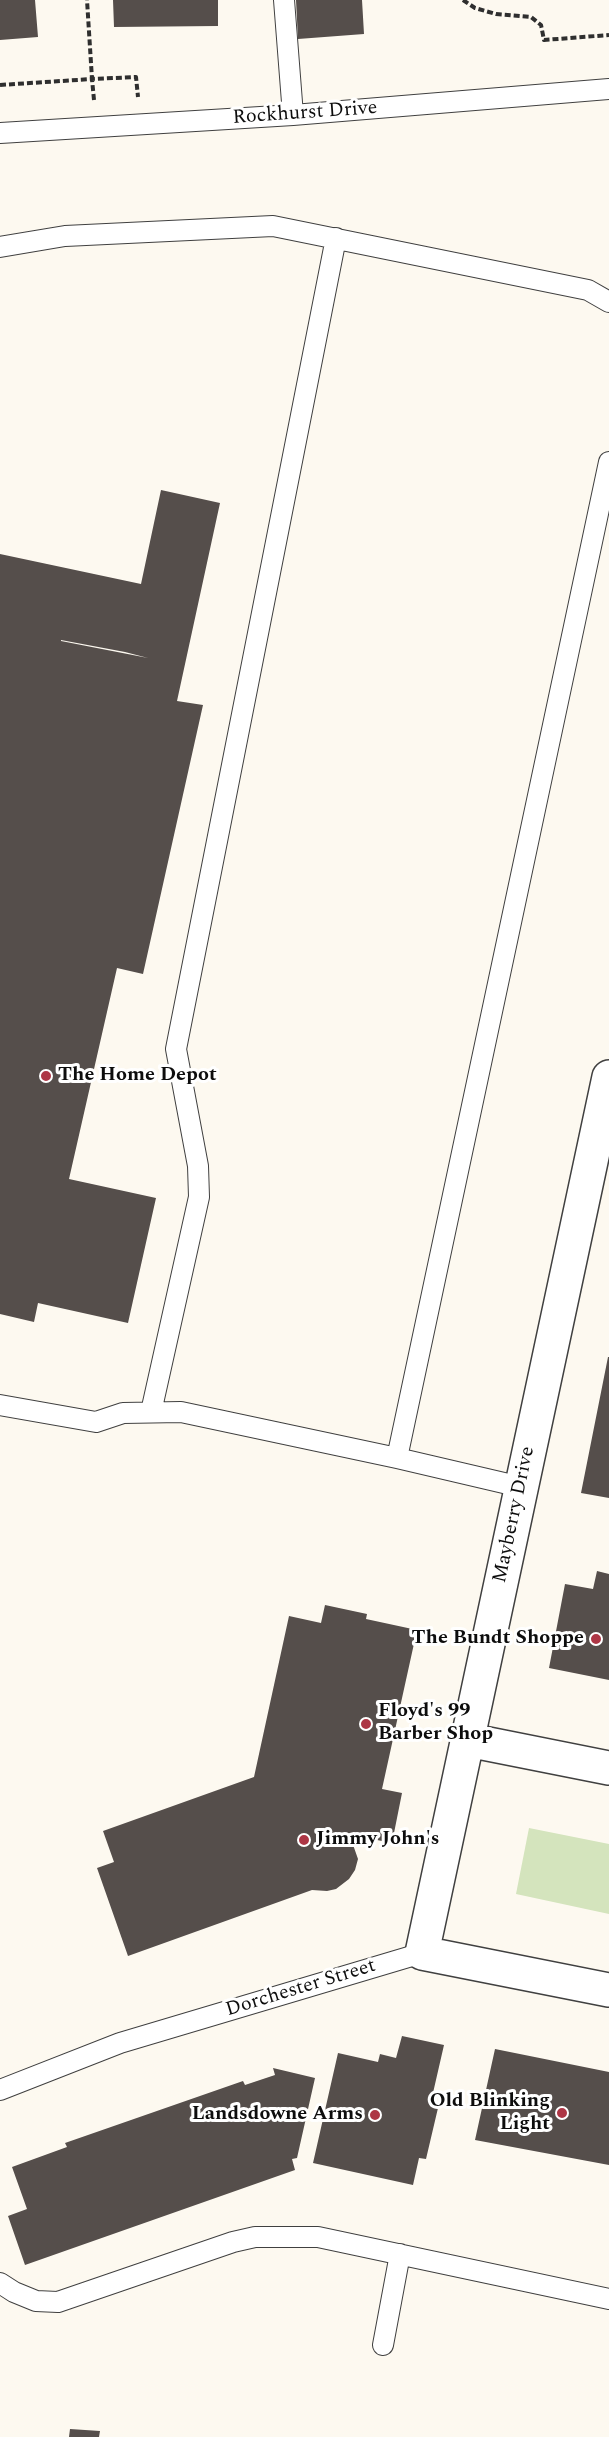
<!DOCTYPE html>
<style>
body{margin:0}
canvas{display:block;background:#fdf9f0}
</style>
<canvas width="609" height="2437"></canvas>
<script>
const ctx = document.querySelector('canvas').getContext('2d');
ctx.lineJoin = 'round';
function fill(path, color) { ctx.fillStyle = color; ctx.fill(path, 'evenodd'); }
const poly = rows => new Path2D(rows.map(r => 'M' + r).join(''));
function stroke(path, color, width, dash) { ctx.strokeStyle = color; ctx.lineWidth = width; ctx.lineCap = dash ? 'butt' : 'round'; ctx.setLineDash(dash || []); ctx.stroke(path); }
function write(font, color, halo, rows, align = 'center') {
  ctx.font = font + ' Spectral,serif'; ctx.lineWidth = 6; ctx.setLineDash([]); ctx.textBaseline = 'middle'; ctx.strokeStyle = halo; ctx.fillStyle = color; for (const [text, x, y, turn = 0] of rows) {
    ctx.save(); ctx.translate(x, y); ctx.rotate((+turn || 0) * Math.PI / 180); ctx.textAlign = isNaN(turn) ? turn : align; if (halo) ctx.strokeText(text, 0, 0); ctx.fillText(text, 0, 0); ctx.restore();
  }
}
fill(poly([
 [529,1828,609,1844,609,1914,516,1894]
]), '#d4e4bd');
fill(poly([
 [0,0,35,0,38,37,0,40],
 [113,0,218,0,218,26,114,27],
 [296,0,362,0,364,34,298,39],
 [161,490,220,503,177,701,203,705,143,974,117,968,69,1179,156,1198,128,1323,38,1303,34,1322,0,1314,0,554,141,584],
 [61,640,125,652,148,658,61,641],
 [608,1357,609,1357,609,1498,581,1493],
 [597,1571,609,1574,609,1680,549,1668,565,1584,593,1589],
 [325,1605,367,1614,366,1619,417,1630,382,1789,402,1793,392,1843,352,1835,351,1839,358,1859,355,1870,349,1879,336,1889,327,1891,312,1890,128,1956,97,1868,114,1862,103,1831,254,1777,289,1616,321,1623],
 [402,2036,444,2045,430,2106,438,2108,426,2159,419,2158,413,2185,313,2163,338,2053,378,2062,380,2054,396,2058],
 [495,2049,609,2072,609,2165,475,2140],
 [273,2068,315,2078,297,2158,292,2159,295,2170,25,2265,8,2216,27,2209,12,2167,67,2147,65,2143,243,2081,245,2085,275,2075],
 [70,2429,100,2431,99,2437,69,2437]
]), '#554e4b');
const lane = poly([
 [284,0,293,115],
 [0,133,293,115,609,89],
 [0,247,65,236,273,226,588,290,609,302],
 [0,1405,96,1422,123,1413,181,1412,397,1458,521,1487],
 [151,1412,199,1197,198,1166,176,1049,336,238],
 [397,1458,609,462],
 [0,2090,120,2043,422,1953],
 [0,2283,14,2292,36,2301,58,2302,233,2242,255,2237,318,2237,609,2299],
 [383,2345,400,2254]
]);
const street = poly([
 [609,1077,422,1953,609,1990],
 [468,1740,609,1768]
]);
stroke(lane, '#404040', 22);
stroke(street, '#404040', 36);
stroke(poly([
 [463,0,475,8,496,14,531,17,541,25,544,40,609,35],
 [0,85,92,79,87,0],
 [94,100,92,79,136,77,138,97]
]), '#2f2f2f', 4, [6, 3]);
stroke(lane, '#fff', 20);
stroke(street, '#fff', 33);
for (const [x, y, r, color] of [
 [46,1076,6,"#ad3645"],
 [596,1639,6,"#ad3645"],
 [366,1724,6,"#ad3645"],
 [304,1840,6,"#ad3645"],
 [562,2113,6,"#ad3645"],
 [375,2115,6,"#ad3645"]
]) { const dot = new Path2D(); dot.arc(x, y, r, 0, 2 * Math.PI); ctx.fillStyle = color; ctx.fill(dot); stroke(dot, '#fff', 2); }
write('20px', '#0d0d0d', '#fff', [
 ["Rockhurst Drive",305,114,-4],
 ["Mayberry Drive",515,1515,-78],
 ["Dorchester Street",301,1989,-17]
]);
write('bold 20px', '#0d0d0d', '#fff', [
 ["The Home Depot",58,1076],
 ["The Bundt Shoppe",584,1639,"right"],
 ["Floyd's 99",378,1712],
 ["Barber Shop",378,1735],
 ["Jimmy John's",316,1840],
 ["Old Blinking",550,2102,"right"],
 ["Light",550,2125,"right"],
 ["Landsdowne Arms",363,2115,"right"]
], 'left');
</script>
